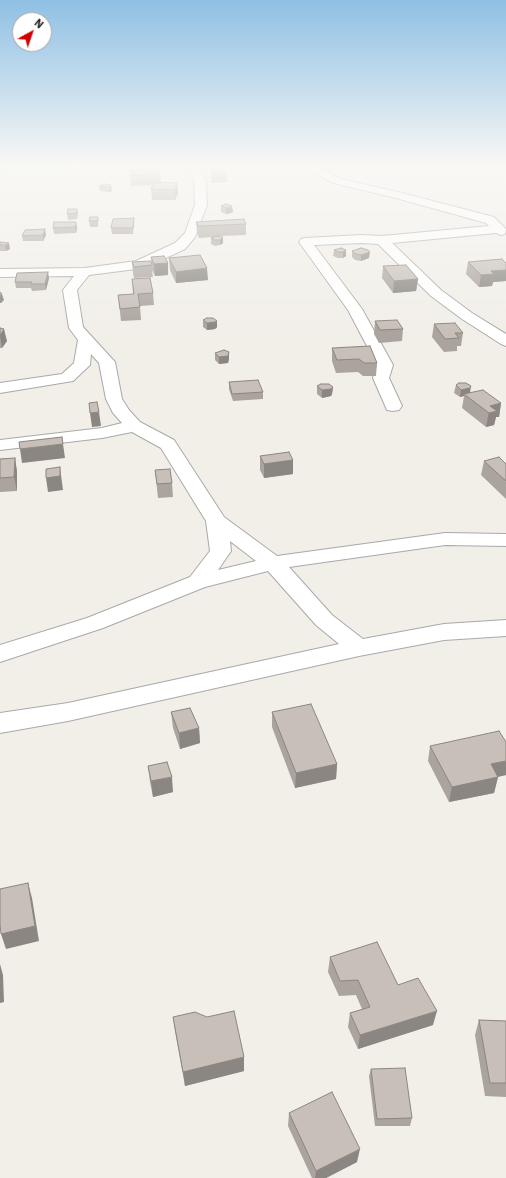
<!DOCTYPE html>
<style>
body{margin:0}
#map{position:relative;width:506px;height:1178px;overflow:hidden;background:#f2efe9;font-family:"IBM Plex Sans",sans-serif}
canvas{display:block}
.north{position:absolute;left:12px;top:12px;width:40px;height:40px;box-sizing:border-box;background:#fff;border:1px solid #a7a7a7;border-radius:50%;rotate:40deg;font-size:11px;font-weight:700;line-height:16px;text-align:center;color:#222}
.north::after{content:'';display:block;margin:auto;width:14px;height:18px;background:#d40000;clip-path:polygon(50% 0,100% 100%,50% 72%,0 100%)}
</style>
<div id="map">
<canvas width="506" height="1178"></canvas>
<div class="north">N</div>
</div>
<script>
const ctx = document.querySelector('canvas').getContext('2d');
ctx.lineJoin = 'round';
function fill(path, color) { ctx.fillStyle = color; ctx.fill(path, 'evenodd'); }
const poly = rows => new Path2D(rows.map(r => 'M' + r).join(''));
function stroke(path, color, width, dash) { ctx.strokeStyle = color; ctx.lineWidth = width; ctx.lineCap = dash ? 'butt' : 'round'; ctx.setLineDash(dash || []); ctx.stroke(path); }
fill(poly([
 [0,165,93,165,0,173]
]), '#c8facc');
const street = poly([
 [187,165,197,165,206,181,207,205,195,237,185,249,144,268,89,275,77,290,83,327,115,362,122,399,129,410,140,422,174,440,224,517,277,556,445,533,506,534,506,546,445,545,289,567,332,615,363,639,444,624,506,620,506,636,444,640,359,656,68,721,0,733,0,713,68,703,339,644,316,625,268,571,205,587,103,628,0,662,0,645,87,618,190,577,210,551,206,521,161,448,132,432,102,438,0,450,0,440,102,428,122,423,113,413,106,399,99,363,91,354,90,365,73,381,0,393,0,383,62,374,74,363,78,340,69,328,63,290,74,276,0,277,0,269,85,268,136,261,175,243,185,233,195,205,194,181,187,165],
 [230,541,256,561,218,570,231,551,230,541],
 [302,165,315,165,341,179,402,193,494,217,506,229,505,234,501,235,496,233,392,243,441,290,472,313,506,334,506,346,501,344,462,319,431,296,378,244,362,243,314,245,362,309,393,365,389,378,402,406,399,410,393,411,387,410,373,378,377,365,348,310,299,242,301,239,305,238,362,235,382,236,489,226,486,223,396,198,333,183,303,167,302,165]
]);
stroke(street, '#a9a9a9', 2);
fill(street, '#fff');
fill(poly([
 [211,169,226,172,227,182,212,183,211,179],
 [160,170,161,182,177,183,178,193,175,200,152,200,151,189,153,185,131,186,130,175],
 [111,185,112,191,109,192,100,191,99,186],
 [226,204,233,212,231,213,226,214,221,212,221,206],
 [77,209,78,214,77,219,68,220,67,214],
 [98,217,98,227,90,227,89,221],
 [76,222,77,228,76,233,54,234,53,228],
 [196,222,246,224,246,235,219,236,223,243,220,245,215,246,211,244,211,238,214,237,199,238,197,233],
 [134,224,133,234,112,234,111,228],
 [46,235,43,241,23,241,22,236],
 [0,242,10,249,6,251,0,251],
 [334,250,346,250,346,256,343,258,338,258,333,256],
 [352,251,369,258,361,261,355,260,352,257],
 [151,257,168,263,168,275,155,276,152,270,153,277,134,278,133,273,132,262,152,264],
 [169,258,208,280,176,283,170,270],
 [468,262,506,263,506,281,493,282,492,286,479,287,466,274],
 [383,266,418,279,416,291,393,293,382,278],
 [49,278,46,290,32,291,31,288,16,288,15,282],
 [132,279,153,293,154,305,140,306,141,320,121,321,118,295,133,294],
 [203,320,217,327,215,329,207,330,203,327],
 [375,321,403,329,402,341,379,343,374,334],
 [434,324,463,333,461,346,457,346,457,351,444,352,432,337],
 [0,328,7,341,2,348,0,348],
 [332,348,377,363,376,376,363,376,358,372,336,373,332,361],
 [229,352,229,359,228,363,219,364,215,360,215,353],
 [229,382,263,392,263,399,233,401,229,389],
 [456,385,470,393,501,403,499,417,496,417,494,425,486,427,462,408,464,396,460,397,454,393],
 [317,386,333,387,332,394,331,396,322,398,317,394],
 [260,456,293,460,293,474,264,478,260,470],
 [15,458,17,472,17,491,0,492,0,459],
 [484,461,506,464,506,499,481,475],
 [155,470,172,483,173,497,158,498],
 [171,712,199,728,200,743,180,749,173,728],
 [272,712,337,764,336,779,295,788,272,727],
 [430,746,506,761,506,775,498,777,494,793,449,802,428,761],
 [148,766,173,792,153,797,150,782],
 [330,957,398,985,433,1025,358,1049,348,1027,350,1013,362,1009,356,995,339,996,328,972],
 [173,1017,244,1071,185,1086,175,1031],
 [479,1020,506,1021,506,1097,485,1096,475,1035],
 [371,1069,412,1118,410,1126,375,1126,369,1076],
 [289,1113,357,1162,326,1178,312,1178,288,1126]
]), '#aba49e');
fill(poly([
 [177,183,178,193,175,200,175,190],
 [111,185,112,191,109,192,109,187],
 [232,206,233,212,231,213,226,214,226,208],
 [76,222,77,228,76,233,75,227],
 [45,229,46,235,43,241,43,235],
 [223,237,223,243,220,245,220,240],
 [9,243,10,249,6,251,5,245],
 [346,250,346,256,343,258,343,252],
 [370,252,369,258,361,261,361,255],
 [168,263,168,275,155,276,154,264],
 [207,268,208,280,176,283,176,272],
 [506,270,506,281,493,282,492,286,479,287,481,275,491,271],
 [48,272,49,278,46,290,45,284],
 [418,279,416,291,393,293,394,281],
 [2,294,4,300,1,303,0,303,0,296],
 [217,321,217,327,215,329,207,330,207,323],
 [4,329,7,341,2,348,0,336],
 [229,352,229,359,228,363,219,364,219,357],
 [471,386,470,393,464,394,464,396,460,397,461,390],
 [333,387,332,394,331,396,322,398,322,390],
 [501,403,499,417,496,417,494,425,486,427,490,406],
 [99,412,101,426,92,427,90,413],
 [63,444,65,458,22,463,20,449],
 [15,458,17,472,17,491,14,477],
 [293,460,293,474,264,478,264,464],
 [60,467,63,490,48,492,46,478],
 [199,728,200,743,180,749,179,733],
 [506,761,506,775,487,779,491,764],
 [337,764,336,779,295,788,296,773],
 [172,777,173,792,153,797,151,781],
 [498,777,494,793,449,802,452,787],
 [28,883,32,898,39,941,6,949,1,934],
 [0,964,3,975,4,1002,0,1003],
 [437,1011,433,1025,358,1049,360,1035],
 [244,1057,244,1071,185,1086,183,1072],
 [360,1149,357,1162,326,1178,315,1178,316,1171]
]), '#8b8681');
const building = poly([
 [211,169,225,169,226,172,212,173,211,169],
 [130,170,160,170,160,174,130,175,130,170],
 [154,182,177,183,175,190,151,189,154,182],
 [105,184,111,185,109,187,99,186,105,184],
 [226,204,232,206,231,207,226,208,221,206,226,204],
 [68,209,77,209,77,213,67,214,68,209],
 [90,217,98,217,98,221,89,221,90,217],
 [134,218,133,228,111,228,113,219,134,218],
 [244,219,246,224,198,226,196,222,244,219],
 [54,222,76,222,75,227,53,228,54,222],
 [45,229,43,235,22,236,25,230,45,229],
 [217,236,223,237,220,240,215,240,211,238,217,236],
 [0,242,9,243,5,245,0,245,0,242],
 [341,248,346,250,343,252,338,252,334,250,341,248],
 [361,248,368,250,370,252,361,255,356,254,352,251,361,248],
 [200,255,207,268,176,272,169,258,200,255],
 [164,256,168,263,154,264,151,257,164,256],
 [502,259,506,263,506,270,491,271,494,274,481,275,468,262,502,259],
 [151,261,152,265,134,267,132,262,151,261],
 [406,265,418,279,394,281,383,266,406,265],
 [48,272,45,284,31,284,32,282,15,282,17,273,48,272],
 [150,278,153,293,138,294,140,307,120,309,118,295,134,294,132,279,150,278],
 [0,292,2,294,0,296,0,292],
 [207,318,213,318,217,321,215,322,207,323,203,320,207,318],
 [397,320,403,329,380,330,375,321,397,320],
 [455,323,463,333,455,333,459,338,445,339,434,324,455,323],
 [0,328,4,329,0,336,0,328],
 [370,346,377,363,364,363,359,359,337,360,332,348,370,346],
 [224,350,229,352,228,356,219,357,215,353,224,350],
 [258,380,263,392,232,394,229,382,258,380],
 [459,383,466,383,471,386,470,388,461,390,456,385,459,383],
 [321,384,329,384,333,387,331,389,322,390,317,386,321,384],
 [483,390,501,403,490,406,497,411,489,413,464,394,483,390],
 [97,402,99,412,90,413,89,403,97,402],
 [62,437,63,444,20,449,19,442,62,437],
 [289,452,293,460,264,464,260,456,289,452],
 [499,457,506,464,506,481,484,461,499,457],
 [15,458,14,477,0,478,0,459,15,458],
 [60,467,60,476,46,478,46,469,60,467],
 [170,469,172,483,157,484,155,470,170,469],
 [311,704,337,764,296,773,272,712,311,704],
 [190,708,199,728,179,733,171,712,190,708],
 [499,731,506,742,506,761,491,764,498,777,452,787,430,746,499,731],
 [167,762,172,777,151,781,148,766,167,762],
 [28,883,35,926,1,934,0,924,0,889,28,883],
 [377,942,398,985,418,978,437,1011,360,1035,350,1013,370,1007,358,980,340,981,330,957,377,942],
 [234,1011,244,1057,183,1072,173,1017,195,1012,207,1017,234,1011],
 [479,1020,506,1021,506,1083,490,1083,479,1020],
 [405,1068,412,1118,377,1119,371,1069,405,1068],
 [332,1092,360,1149,316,1171,289,1113,332,1092]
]);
fill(building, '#c7bfb8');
stroke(building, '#8b8681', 1);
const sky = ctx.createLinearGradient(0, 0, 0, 330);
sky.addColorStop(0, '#8fc0e4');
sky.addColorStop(0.5, '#f9f8f5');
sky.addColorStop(1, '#f9f8f500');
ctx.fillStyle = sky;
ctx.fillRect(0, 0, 506, 330);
</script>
